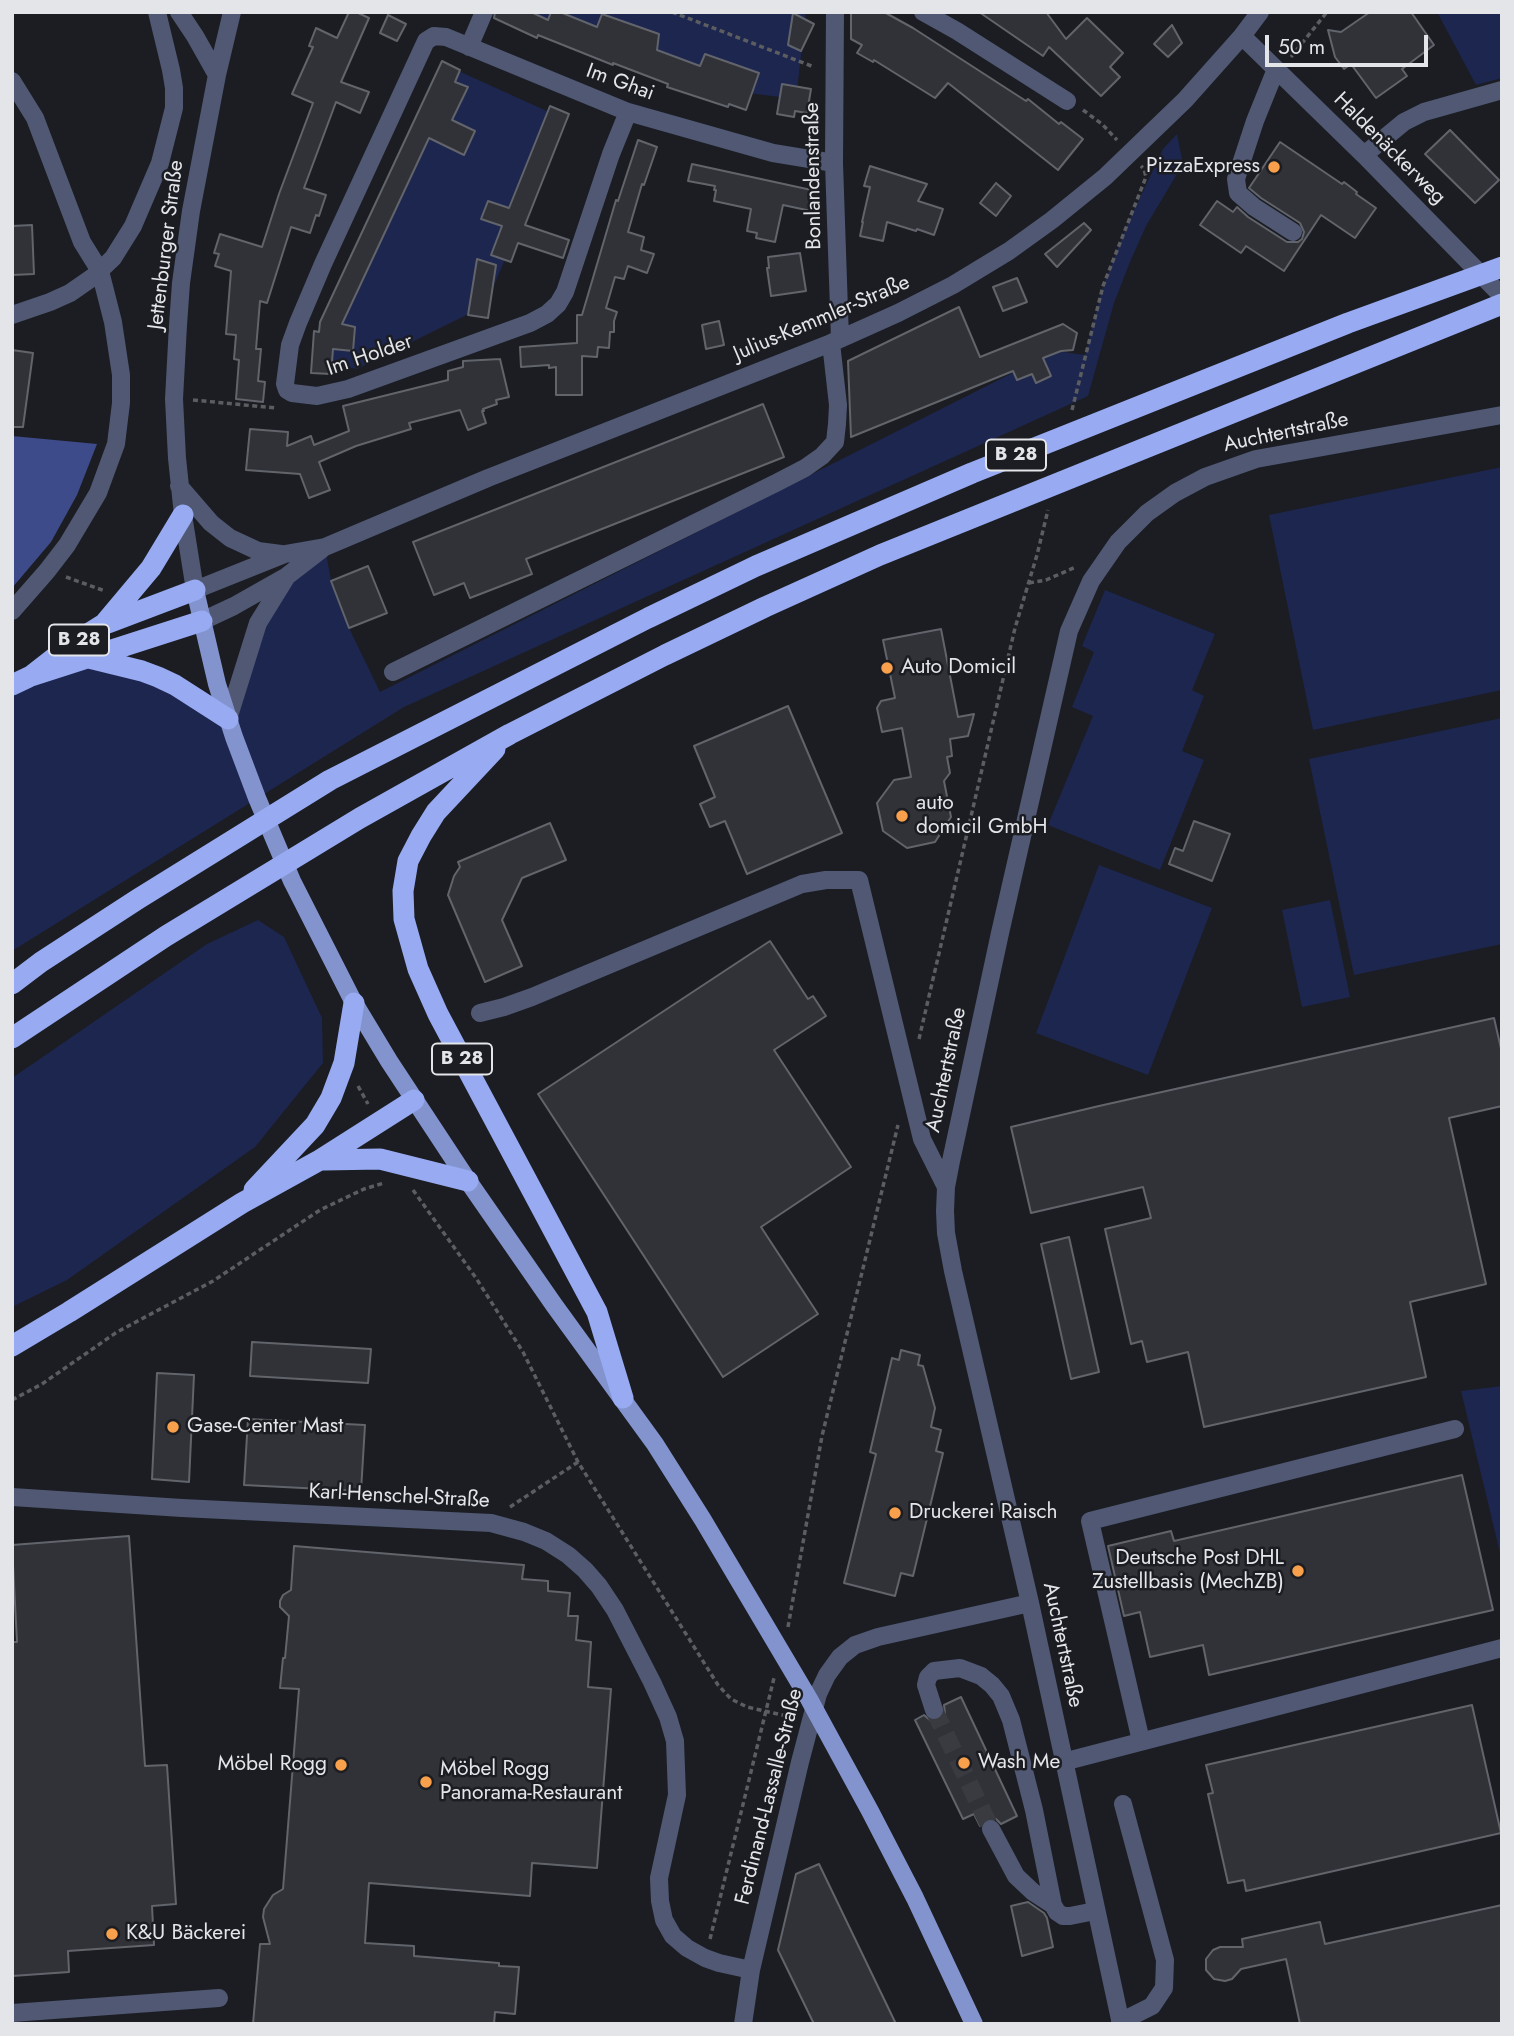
<!DOCTYPE html>
<meta charset="utf-8">
<style>
body{margin:0}
#map{position:relative;width:1514px;height:2036px;overflow:hidden;background:#1b1d22;font-family:Jost,sans-serif}
canvas{display:block}
.frame{position:absolute;inset:0;border:14px solid #e4e5e9;pointer-events:none}
.scale{position:absolute;left:1265px;top:35px;width:163px;height:32px;box-sizing:border-box;border:4px solid #e4e5e9;border-top:0;padding-left:9px;font-size:21px;line-height:24px;white-space:nowrap;color:#e4e5e9;-webkit-text-stroke:5px #1b1d22;paint-order:stroke}
</style>
<div id="map">
<canvas width="1514" height="2036"></canvas>
<div class="frame"></div>
<div class="scale">50 m</div>
</div>
<script>
const ctx = document.querySelector('canvas').getContext('2d');
ctx.lineJoin = 'round';
function fill(path, color) { ctx.fillStyle = color; ctx.fill(path, 'evenodd'); }
const poly = rows => new Path2D(rows.map(r => 'M' + r).join(''));
function stroke(path, color, width, dash) { ctx.strokeStyle = color; ctx.lineWidth = width; ctx.lineCap = dash ? 'butt' : 'round'; ctx.setLineDash(dash || []); ctx.stroke(path); }
function write(font, color, halo, rows, align = 'center') {
  ctx.font = font + ' Jost,sans-serif'; ctx.lineWidth = 5; ctx.setLineDash([]); ctx.textBaseline = 'middle'; ctx.strokeStyle = halo; ctx.fillStyle = color; for (const [text, x, y, turn = 0] of rows) {
    ctx.save(); ctx.translate(x, y); ctx.rotate((+turn || 0) * Math.PI / 180); ctx.textAlign = isNaN(turn) ? turn : align; if (halo) ctx.strokeText(text, 0, 0); ctx.fillText(text, 0, 0); ctx.restore();
  }
}
fill(poly([
 [514,12,806,12,796,99,716,89],
 [1437,12,1502,12,1502,78,1476,85],
 [452,68,562,118,509,250,485,306,357,369,323,363],
 [1177,134,1183,164,1146,226,1130,262,1114,303,1088,396,404,707,12,951,12,685,87,657,228,719,272,600,325,547,331,581,349,628,380,692,1056,351,1085,355,1103,286,1127,225,1163,149],
 [1502,467,1502,690,1313,730,1269,515],
 [1105,590,1215,634,1192,690,1204,696,1182,751,1204,760,1160,870,1048,825,1093,716,1072,707,1094,652,1082,646],
 [1502,718,1502,944,1354,975,1309,759],
 [1099,865,1212,908,1148,1075,1036,1033],
 [1330,900,1350,997,1302,1007,1282,910],
 [258,920,284,937,322,1018,323,1063,255,1147,67,1280,12,1307,12,1078,207,944],
 [1502,1386,1502,1561,1461,1391]
]), '#1d264e');
fill(poly([
 [12,436,97,444,77,495,51,542,12,588]
]), '#3d4b8b');
const building = poly([
 [349,12,356,12,369,18,341,82,369,92,360,113,336,102,304,188,326,195,319,216,316,215,310,233,291,227,267,303,260,301,256,349,261,349,258,381,265,382,263,402,236,399,239,360,234,359,236,335,226,334,231,271,215,266,219,254,214,253,220,234,262,247,279,194,313,103,292,94,313,47,309,46,316,28,337,38,349,12],
 [495,12,531,12,548,20,551,12,560,12,597,27,602,14,659,34,657,50,700,66,705,54,759,73,746,110,729,104,728,107,667,87,668,84,613,63,613,65,538,35,537,38,494,18,495,12],
 [851,12,884,12,913,28,1026,101,1028,99,1059,124,1061,122,1083,139,1058,170,948,83,935,98,874,60,873,62,857,53,862,45,851,39,851,12],
 [979,12,1046,12,1066,39,1087,18,1123,53,1110,67,1120,77,1101,96,1049,47,1043,56,979,12],
 [1370,12,1411,12,1434,45,1402,69,1407,76,1376,98,1351,64,1344,69,1335,57,1328,30,1341,32,1370,12],
 [793,13,814,24,801,51,788,45,793,13],
 [388,15,406,24,397,41,380,33,388,15],
 [1172,25,1182,43,1168,57,1154,44,1172,25],
 [442,61,460,70,455,82,468,87,452,120,475,131,464,155,429,138,342,324,355,327,353,351,333,349,331,374,311,373,314,331,319,332,320,322,442,61],
 [782,84,811,89,807,113,795,111,794,117,777,114,782,84],
 [550,106,569,114,525,225,569,240,563,258,518,243,511,262,491,255,502,226,481,219,488,201,509,208,550,106],
 [1450,130,1499,180,1475,203,1425,154,1450,130],
 [638,140,657,147,644,185,642,184,628,232,644,237,641,250,654,254,647,273,628,266,624,279,615,277,606,308,617,312,614,321,614,332,610,332,609,348,598,347,597,357,582,356,582,395,556,395,556,367,549,368,549,365,521,367,520,347,577,343,577,315,582,315,616,200,618,201,638,140],
 [1280,142,1342,184,1344,182,1357,192,1356,194,1376,208,1355,238,1321,215,1284,271,1246,246,1241,253,1200,225,1217,201,1233,212,1237,207,1248,217,1287,242,1298,242,1302,239,1304,232,1300,223,1261,198,1249,188,1280,142],
 [692,164,816,191,811,211,783,205,775,242,756,238,757,233,747,231,751,209,714,201,716,190,714,190,715,186,688,181,692,164],
 [870,166,927,184,918,201,943,209,934,235,917,229,916,231,887,222,883,241,860,236,863,222,862,222,870,187,864,186,870,166],
 [996,183,1011,196,996,216,980,203,996,183],
 [1084,223,1091,230,1057,267,1045,254,1084,223],
 [32,225,34,274,12,275,12,226,32,225],
 [800,253,806,291,771,296,767,268,769,268,768,257,800,253],
 [477,259,496,265,488,318,468,315,477,259],
 [1017,278,1027,302,1003,311,993,287,1017,278],
 [959,307,980,357,1063,324,1077,333,1073,350,1061,351,1043,358,1051,376,1036,383,1032,374,1017,380,1013,371,851,437,848,361,959,307],
 [719,321,724,345,706,349,702,325,719,321],
 [12,350,33,353,23,427,12,427,12,350],
 [500,359,509,397,496,400,497,404,483,409,484,411,482,411,486,423,468,430,460,410,409,423,411,429,356,446,319,462,330,490,309,498,300,474,246,470,250,429,288,432,287,446,311,436,314,445,349,431,343,406,448,380,448,371,463,367,463,361,500,359],
 [763,404,784,457,526,559,532,574,470,598,464,583,434,595,413,542,763,404],
 [368,566,387,613,349,628,331,581,368,566],
 [941,629,958,717,974,714,968,736,950,739,952,756,947,757,950,773,944,781,951,817,935,842,907,848,883,831,877,803,894,780,911,777,902,728,882,732,877,708,881,701,895,698,883,640,941,629],
 [788,706,842,833,747,874,725,821,710,827,700,804,715,797,694,746,788,706],
 [1194,821,1230,834,1212,881,1169,864,1175,848,1183,851,1194,821],
 [550,823,566,860,522,878,502,920,522,966,485,982,448,895,454,876,460,867,458,862,550,823],
 [770,941,808,999,813,996,826,1016,774,1050,851,1167,761,1227,818,1314,723,1377,538,1094,770,941],
 [1494,1018,1502,1053,1502,1106,1449,1118,1486,1284,1410,1302,1426,1377,1204,1427,1188,1352,1147,1362,1142,1341,1131,1344,1105,1229,1151,1218,1143,1187,1031,1213,1011,1127,1099,1106,1494,1018],
 [1069,1237,1099,1372,1071,1379,1041,1244,1069,1237],
 [252,1342,371,1349,368,1383,250,1376,252,1342],
 [901,1350,920,1355,918,1365,923,1366,935,1408,931,1427,941,1430,936,1451,943,1453,913,1576,901,1573,895,1596,844,1583,876,1454,870,1452,892,1358,899,1360,901,1350],
 [157,1373,194,1375,189,1482,152,1479,157,1373],
 [248,1419,365,1425,361,1491,244,1485,248,1419],
 [1462,1475,1493,1610,1209,1675,1203,1645,1150,1657,1140,1612,1124,1616,1108,1546,1171,1531,1174,1541,1462,1475],
 [129,1536,145,1766,167,1765,176,1904,152,1906,154,1945,68,1951,69,1972,12,1976,12,1642,17,1642,12,1545,129,1536],
 [294,1546,524,1565,522,1579,548,1581,548,1591,570,1593,568,1616,578,1616,576,1640,591,1642,588,1687,611,1689,597,1868,532,1863,530,1896,369,1883,365,1943,414,1946,414,1956,499,1963,499,1966,519,1967,515,2014,495,2012,494,2024,253,2024,260,1944,270,1944,263,1917,264,1909,273,1895,283,1889,299,1689,280,1688,283,1658,285,1658,289,1616,280,1607,280,1601,283,1595,291,1590,294,1546],
 [961,1697,1017,1816,1001,1824,996,1819,991,1818,985,1819,980,1826,974,1814,963,1819,915,1720,924,1715,931,1721,938,1721,945,1713,944,1705,961,1697],
 [1472,1705,1501,1833,1246,1891,1244,1880,1228,1883,1208,1794,1213,1793,1206,1765,1472,1705],
 [819,1864,896,2024,814,2024,778,1950,796,1874,819,1864],
 [1028,1902,1044,1913,1047,1918,1053,1947,1022,1956,1011,1906,1028,1902],
 [1502,1905,1502,2024,1300,2024,1286,1959,1241,1969,1232,1979,1225,1981,1214,1979,1206,1970,1206,1959,1213,1950,1220,1947,1243,1947,1242,1939,1320,1922,1325,1944,1502,1905]
]);
fill(building, '#303238');
stroke(building, '#62646b', 2);
stroke(poly([
 [934,1710,991,1829]
]), '#393b40', 18, [18, 9]);
stroke(poly([
 [672,12,814,67],
 [1291,57,1327,12],
 [1083,110,1102,124,1117,140],
 [193,400,276,408],
 [1072,410,1103,286,1146,177,1144,169,1141,166],
 [66,577,105,591],
 [1029,583,1046,580,1076,567],
 [919,1039,1015,628,1037,555,1048,510],
 [358,1086,368,1104],
 [413,1190,476,1278,523,1352,578,1462,718,1685,731,1699,747,1707,791,1717],
 [12,1400,42,1384,117,1332,213,1281,320,1210,364,1189,384,1183],
 [510,1507,578,1462],
 [788,1627,822,1436,898,1125],
 [710,1939,774,1678]
]), '#5b5d61', 3.5, [5, 3.5]);
stroke(poly([
 [179,12,195,36,217,75],
 [232,12,217,75,191,211,181,283,178,325,174,399,177,458,183,515,195,590,285,554,325,547,488,478,831,343,898,313,953,285,1009,251,1052,220,1105,177,1185,100,1242,36,1260,12],
 [835,12,834,163,840,339],
 [923,12,957,31,1067,101],
 [1242,36,1364,155,1502,296],
 [469,47,484,12],
 [1276,69,1255,121,1236,179,1238,193,1254,207,1293,232],
 [12,81,35,118,82,242,100,271,113,322,121,375,121,403,116,444,98,493,67,545,47,571,12,611],
 [628,112,611,154,565,292,558,304,547,314,530,323,348,389,317,396,292,393,287,390,285,384,290,345,298,323,323,264,426,41,434,36,446,37,628,112,773,153,834,163],
 [1364,155,1404,122,1424,112,1502,90],
 [12,315,50,302,70,293,93,277,113,258,133,226,160,163,174,108,174,88,171,70,157,12],
 [179,486,211,523,230,538,258,551,281,554],
 [202,621,234,606,287,576,322,549],
 [393,672,776,483,805,468,822,456,835,442,837,424,838,405,831,343],
 [228,719,258,623,287,576],
 [480,1013,504,1007,532,997,802,884,826,880,859,880,922,1139,946,1187],
 [12,1497,182,1508,491,1523,524,1532,546,1541,568,1555,585,1570,599,1586,615,1610,652,1682,668,1717,675,1741,677,1795,659,1878,660,1901,664,1920,673,1936,687,1948,705,1958,719,1963,751,1970],
 [934,1710,926,1685,928,1677,934,1671,960,1668,981,1676,992,1685,1001,1696,1011,1720,1034,1810,1053,1905,1057,1912,1063,1916,1070,1916,1095,1911],
 [1141,1741,1090,1521,1455,1429],
 [1063,1762,1502,1648],
 [991,1829,1016,1876,1033,1892,1053,1905],
 [12,2013,219,1998],
 [1120,2022,1152,2006,1164,1988,1165,1960,1123,1804],
 [743,2024,751,1970,800,1762,818,1694,827,1675,840,1657,855,1645,878,1637,1030,1603],
 [1121,2024,1030,1603,953,1271,946,1233,945,1211,946,1187,951,1161,1000,933,1069,631,1091,581,1118,542,1147,513,1175,493,1205,477,1256,459,1502,415]
]), '#505874', 18);
stroke(poly([
 [195,590,217,684,234,737,257,798,292,881,354,1003,389,1061,468,1181,554,1305,655,1444,703,1520,809,1699,870,1811,915,1898,974,2024]
]), '#8393ce', 18);
stroke(poly([
 [108,623,195,590],
 [89,658,142,671,158,677,175,685,228,719],
 [31,676,72,644,104,624,151,568,183,515],
 [12,685,31,676,202,621],
 [495,749,436,812,421,836,408,861,403,891,404,919,418,969,438,1014,597,1312,623,1398],
 [12,984,41,962,138,899,330,780,648,618,756,566,972,473,1348,323,1502,267],
 [12,1038,166,936,360,818,510,734,665,655,765,607,880,555,1502,304],
 [324,1160,380,1159,468,1181],
 [254,1190,315,1125,331,1098,344,1063,354,1003],
 [12,1346,69,1312,242,1203,318,1161,414,1100]
]), '#97aaf2', 21);
for (const [x, y, r, color] of [
 [1274,167,7,"#f8a04b"],
 [887,668,7,"#f8a04b"],
 [902,816,7,"#f8a04b"],
 [173,1427,7,"#f8a04b"],
 [895,1513,7,"#f8a04b"],
 [1298,1571,7,"#f8a04b"],
 [964,1763,7,"#f8a04b"],
 [341,1765,7,"#f8a04b"],
 [426,1782,7,"#f8a04b"],
 [112,1934,7,"#f8a04b"]
]) { const dot = new Path2D(); dot.arc(x, y, r, 0, 2 * Math.PI); ctx.fillStyle = color; ctx.fill(dot); stroke(dot, '#1b1d22', 2.5); }
for (const [x, y, w] of [
 [1016,455,60],
 [79,640,60],
 [462,1059,60]
]) { const box = new Path2D(); box.roundRect(x - w / 2, y - 15.5, w, 31, 5); ctx.fillStyle = '#1b1d22'; ctx.fill(box); stroke(box, '#e4e5e9', 2); }
write('bold 19px', '#e4e5e9', null, [
 ["B 28",1016,455],
 ["B 28",79,640],
 ["B 28",462,1059]
]);
write('21px', '#e4e5e9', '#1b1d22', [
 ["Im Ghai",620,83,20],
 ["Haldenäckerweg",1389,149,45],
 ["Bonlandenstraße",814,176,-91],
 ["Jettenburger Straße",167,245,-83],
 ["Julius-Kemmler-Straße",822,319,-23],
 ["Im Holder",370,356,-19],
 ["Auchtertstraße",1286,433,-12],
 ["Auchtertstraße",947,1070,-78],
 ["Karl-Henschel-Straße",399,1497,3],
 ["Auchtertstraße",1062,1645,78],
 ["Ferdinand-Lassalle-Straße",770,1797,-76]
]);
write('21px', '#e4e5e9', '#1b1d22', [
 ["PizzaExpress",1260,167,"right"],
 ["Auto Domicil",901,668],
 ["auto",916,804],
 ["domicil GmbH",916,828],
 ["Gase-Center Mast",187,1427],
 ["Druckerei Raisch",909,1513],
 ["Deutsche Post DHL",1284,1559,"right"],
 ["Zustellbasis (MechZB)",1284,1583,"right"],
 ["Wash Me",978,1763],
 ["Möbel Rogg",327,1765,"right"],
 ["Möbel Rogg",440,1770],
 ["Panorama-Restaurant",440,1794],
 ["K&U Bäckerei",126,1934]
], 'left');
</script>
